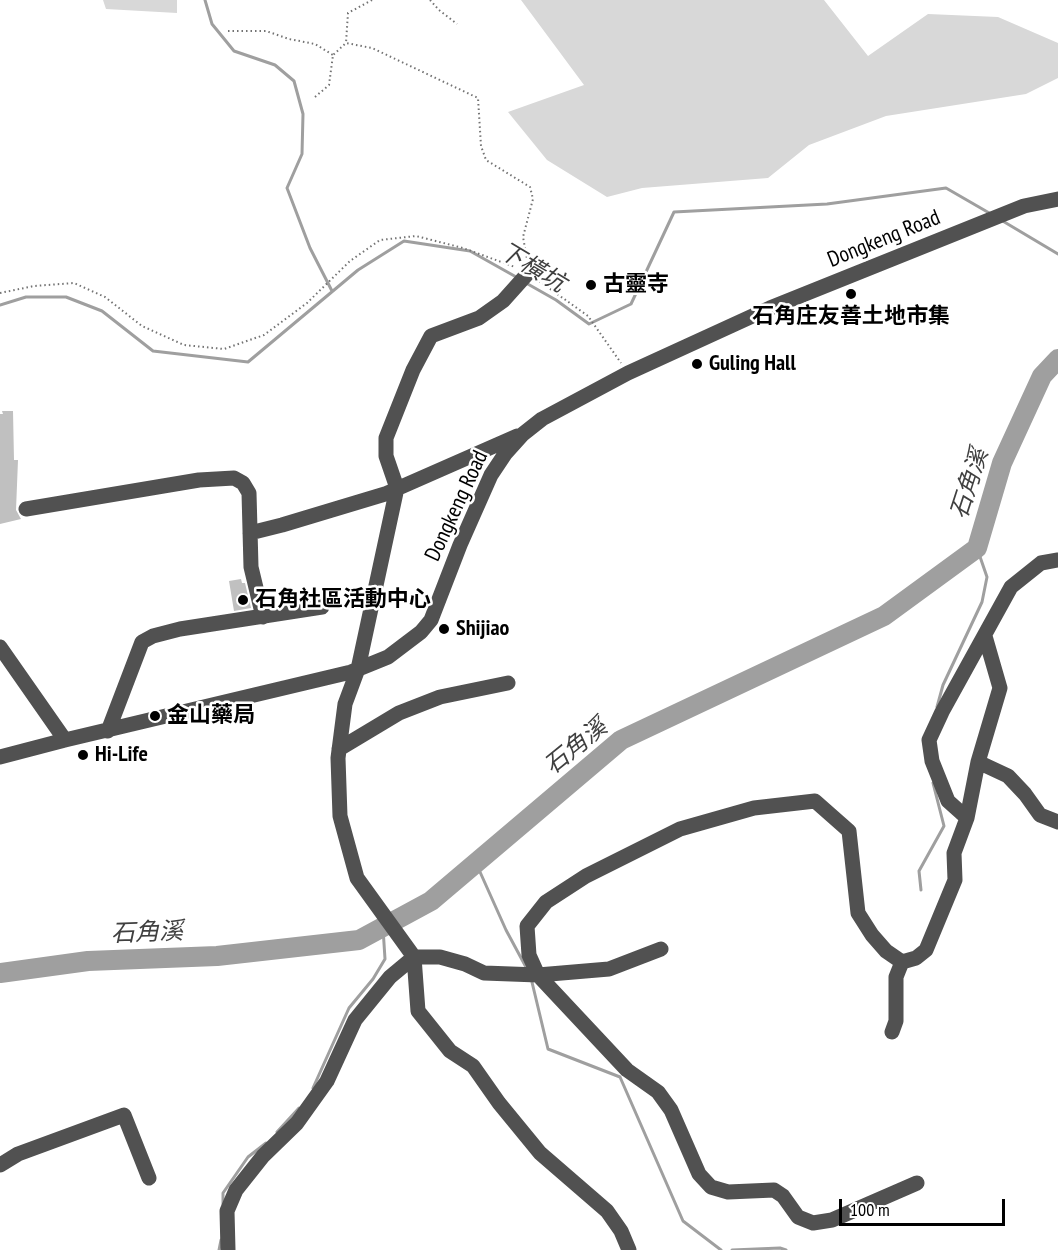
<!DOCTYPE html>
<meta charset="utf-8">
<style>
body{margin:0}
#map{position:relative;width:1058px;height:1250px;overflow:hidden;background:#fff;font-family:"PT Sans Narrow",sans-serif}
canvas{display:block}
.scale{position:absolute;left:839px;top:1199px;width:166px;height:27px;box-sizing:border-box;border:3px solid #000;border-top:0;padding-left:8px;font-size:18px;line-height:21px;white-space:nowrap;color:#000;-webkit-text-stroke:4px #fff;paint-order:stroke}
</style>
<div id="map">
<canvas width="1058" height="1250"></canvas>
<div class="scale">100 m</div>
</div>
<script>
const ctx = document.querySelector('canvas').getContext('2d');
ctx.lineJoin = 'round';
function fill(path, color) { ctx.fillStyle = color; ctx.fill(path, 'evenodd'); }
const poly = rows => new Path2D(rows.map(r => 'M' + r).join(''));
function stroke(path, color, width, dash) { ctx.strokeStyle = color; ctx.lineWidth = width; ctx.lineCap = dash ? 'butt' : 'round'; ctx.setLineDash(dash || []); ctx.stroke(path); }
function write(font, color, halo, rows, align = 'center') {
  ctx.font = font + ' "PT Sans Narrow","Noto Sans TC",sans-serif'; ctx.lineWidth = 5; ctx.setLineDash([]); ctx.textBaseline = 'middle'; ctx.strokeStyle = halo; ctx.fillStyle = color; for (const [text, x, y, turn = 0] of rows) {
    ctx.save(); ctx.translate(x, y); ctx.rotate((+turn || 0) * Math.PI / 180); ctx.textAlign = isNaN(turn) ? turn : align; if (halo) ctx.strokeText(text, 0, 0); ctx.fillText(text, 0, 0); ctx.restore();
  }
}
fill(poly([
 [103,0,177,0,177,13,106,9],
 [521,0,824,0,868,56,928,14,998,17,1058,43,1058,78,1026,94,886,116,809,145,768,178,642,188,607,197,547,160,508,112,584,85]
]), '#d8d8d8');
stroke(poly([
 [205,0,212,24,234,51,275,65,294,81,303,114,302,154,287,188,310,248,332,291],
 [1001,220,1058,254],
 [526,283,556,300,589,324,631,304,674,212,827,204,946,188,991,214],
 [0,305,26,297,66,297,102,311,153,351,248,362,358,270,404,241,470,251,518,278],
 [937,707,943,685,982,602,987,577,977,548],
 [476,863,506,930,527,969],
 [921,890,919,871,944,826,933,783],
 [531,978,548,1049,620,1077,683,1221,721,1250],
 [313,1088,349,1008,373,979,385,959,383,928],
 [277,1132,299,1108],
 [223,1204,223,1193,248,1157,266,1143],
 [219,1250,221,1240],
 [732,1250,780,1248,786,1250]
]), '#9f9f9f', 3);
stroke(poly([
 [0,973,88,961,217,956,359,940,431,901,621,740,884,616,977,548,1002,463,1042,376,1058,359]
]), '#9f9f9f', 20);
fill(poly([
 [2,411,13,411,14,460,18,460,16,510,21,519,0,524,0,414,3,414],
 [241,579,242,583,245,583,251,608,234,611,229,581]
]), '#c0c0c0');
stroke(poly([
 [372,0,348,13,346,43,372,48,478,98,481,146,486,160,530,187,533,199,523,237,527,259],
 [430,0,439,10,457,24],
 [228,31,266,31,289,39,315,44,333,55],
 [315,97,329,85,333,55,346,43],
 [539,281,588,316,621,363],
 [0,293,34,286,74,283,105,297,142,326,184,345,224,349,264,335,307,303,350,261,380,240,416,236,463,248,515,267]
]), '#737373', 2, [1.5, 3]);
stroke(poly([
 [529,272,503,301,479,318,431,336,413,370,386,438,386,456,397,488,358,669,345,704,338,758,340,816,357,878,414,957,418,1011,450,1051,473,1066,499,1103,540,1153,607,1211,621,1231,629,1250],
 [26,509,199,480,234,478,243,483,249,493,251,567,263,617],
 [250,533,282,525,385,494,517,436],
 [0,647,65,740],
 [108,731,142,642,153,636,180,629,322,607],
 [339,749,399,713,440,697,508,683],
 [0,757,65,740,351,672,388,657,421,632,431,620,460,545,491,475,505,454,523,434,542,419,628,373,770,308,1024,206,1058,199],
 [978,762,1008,776,1025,794,1040,815,1058,822],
 [967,818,948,801,932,761,929,740,942,712,1011,587,1041,563,1058,560],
 [902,962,886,951,872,935,858,913,849,831,815,801,754,808,680,829,586,876,546,902,527,926,529,955,538,975,627,1070,658,1092,671,1110,699,1174,711,1187,728,1192,774,1190,783,1196,798,1217,813,1223,832,1220,917,1183],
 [892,1032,896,1021,896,977,902,962,916,958,926,950,955,880,954,853,967,818,978,762,1000,688,985,636],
 [0,1165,18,1154,124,1115,149,1178],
 [228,1250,227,1211,236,1190,263,1156,297,1123,327,1081,355,1020,390,977,414,957,440,957,465,964,484,973,538,975,609,969,661,949]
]), '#515151', 15);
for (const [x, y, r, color] of [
 [591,285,6,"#000"],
 [851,294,6,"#000"],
 [697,364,6,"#000"],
 [243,600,6,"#000"],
 [444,629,6,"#000"],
 [155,716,6,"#000"],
 [83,755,6,"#000"]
]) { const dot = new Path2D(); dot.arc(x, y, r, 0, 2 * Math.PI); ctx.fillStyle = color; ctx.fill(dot); stroke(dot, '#fff', 2); }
write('22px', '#000', '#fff', [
 ["Dongkeng Road",884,239,-22],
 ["Dongkeng Road",457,506,-65]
]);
write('bold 22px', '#000', '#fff', [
 ["古靈寺",603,285],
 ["石角庄友善土地市集",851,317,"center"],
 ["Guling Hall",709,364],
 ["石角社區活動中心",255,600],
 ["Shijiao",456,629],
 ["金山藥局",167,716],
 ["Hi-Life",95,755]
], 'left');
write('italic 24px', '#404040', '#fff', [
 ["下橫坑",532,268,31],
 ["石角溪",970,484,-72],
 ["石角溪",576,747,-39],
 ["石角溪",147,933,-2]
]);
</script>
